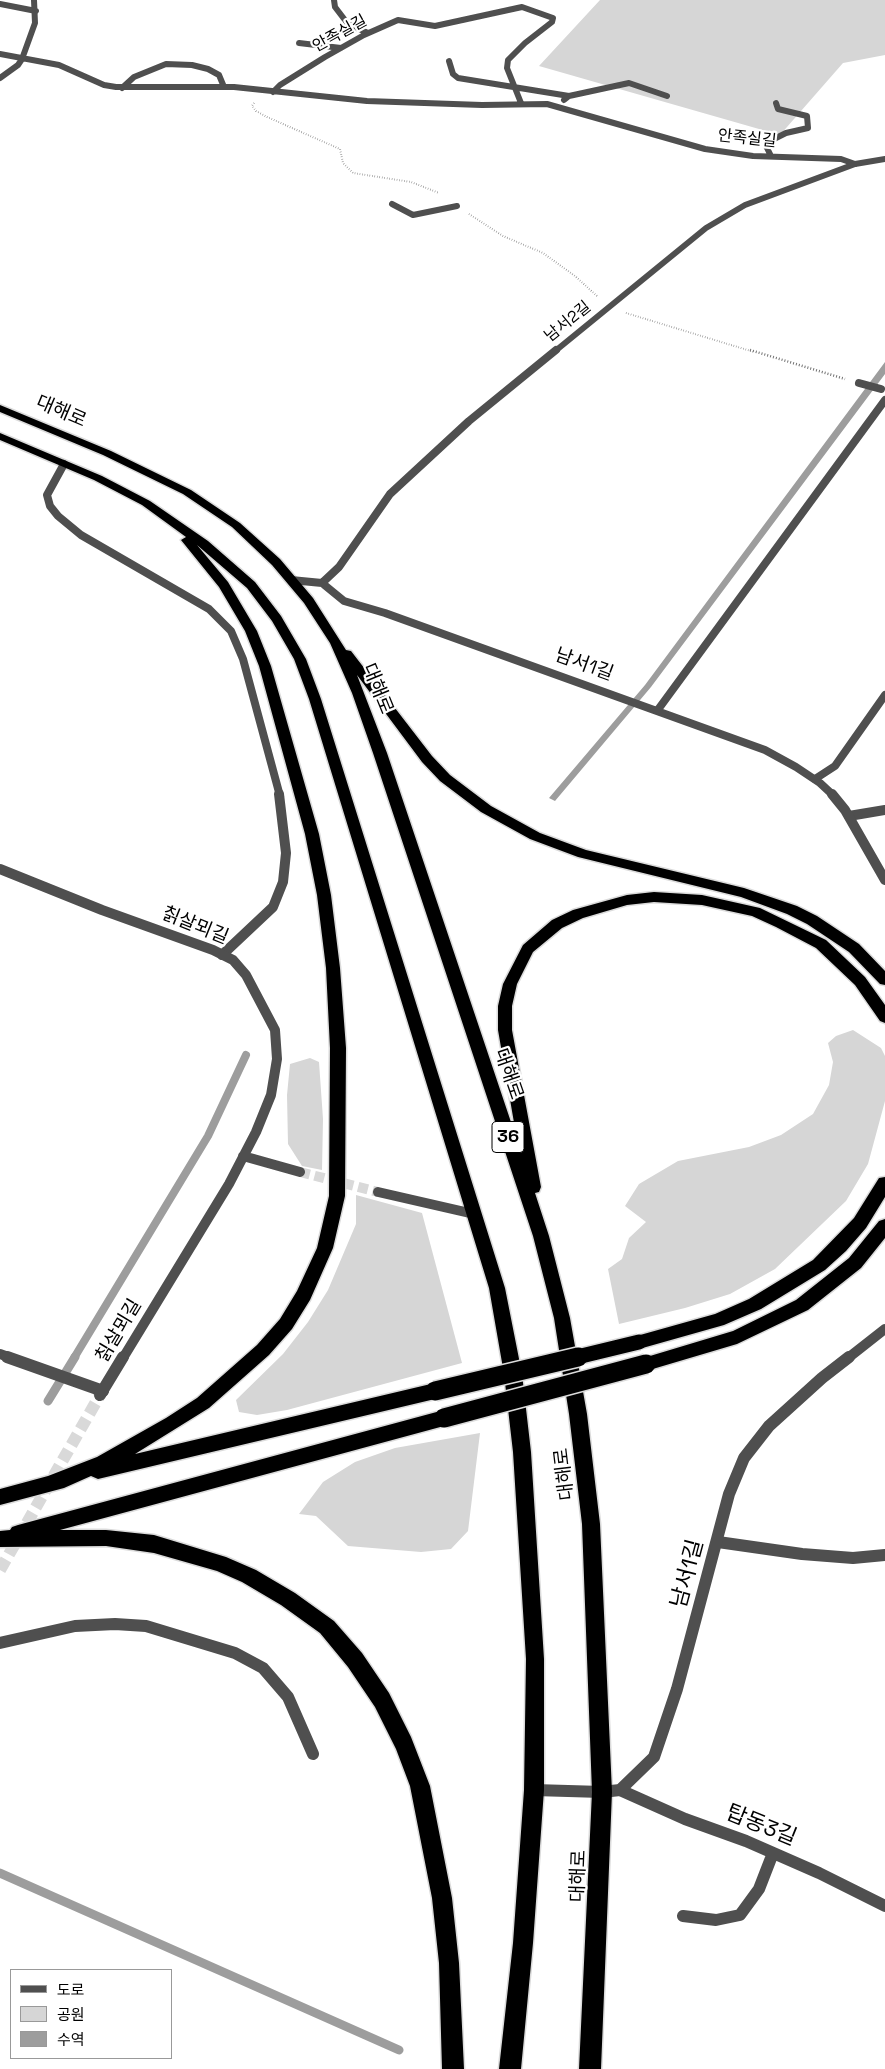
<!DOCTYPE html>
<meta charset="utf-8">
<style>
body{margin:0}
#map{position:relative;width:885px;height:2069px;overflow:hidden;background:#fff;font-family:"Space Grotesk","Noto Sans KR",sans-serif}
canvas{display:block}
.legend{position:absolute;left:10px;top:1969px;width:162px;height:90px;box-sizing:border-box;background:#fff;border:1px solid #999;margin:0;padding:6px 9px;list-style:none;font-size:15px;color:#000}
.legend li{display:flex;align-items:center;gap:10px;height:25px}
.legend b{width:25px;border:1px solid #999}
</style>
<div id="map">
<canvas width="885" height="2069"></canvas>
<ul class="legend">
<li><b style="height:6px;background:#4f4f4f"></b>도로</li>
<li><b style="height:14px;background:#d6d6d6"></b>공원</li>
<li><b style="height:14px;background:#9d9d9d"></b>수역</li>
</ul>
</div>
<script>
const ctx = document.querySelector('canvas').getContext('2d');
ctx.lineJoin = 'round';
function fill(path, color) { ctx.fillStyle = color; ctx.fill(path, 'evenodd'); }
const poly = rows => new Path2D(rows.map(r => 'M' + r).join(''));
function stroke(path, color, width, dash) { ctx.strokeStyle = color; ctx.lineWidth = width; ctx.lineCap = dash ? 'butt' : 'round'; ctx.setLineDash(dash || []); ctx.stroke(path); }
function write(font, color, halo, rows, align = 'center') {
  ctx.font = font + ' "Space Grotesk","Noto Sans KR",sans-serif'; ctx.lineWidth = 4.5; ctx.setLineDash([]); ctx.textBaseline = 'middle'; ctx.strokeStyle = halo; ctx.fillStyle = color; for (const [text, x, y, turn = 0] of rows) {
    ctx.save(); ctx.translate(x, y); ctx.rotate((+turn || 0) * Math.PI / 180); ctx.textAlign = isNaN(turn) ? turn : align; if (halo) ctx.strokeText(text, 0, 0); ctx.fillText(text, 0, 0); ctx.restore();
  }
}
fill(poly([
 [600,0,885,0,885,55,843,63,780,135,539,66],
 [853,1030,881,1048,885,1056,885,1101,868,1164,846,1201,775,1269,730,1294,685,1308,619,1324,608,1269,622,1259,629,1238,646,1222,625,1206,639,1184,678,1161,749,1147,781,1135,813,1114,829,1085,833,1062,828,1043,836,1036],
 [310,1058,319,1062,323,1119,322,1170,302,1166,288,1144,287,1095,290,1064],
 [356,1195,422,1213,462,1363,287,1410,257,1415,239,1412,236,1400,283,1354,308,1322,328,1290,356,1224],
 [480,1433,468,1531,451,1549,421,1552,348,1546,316,1516,299,1514,323,1482,355,1462,395,1448]
]), '#d6d6d6');
fill(poly([
 [885,362,885,374,651,687,555,801,549,798,645,685]
]), '#9d9d9d');
stroke(poly([
 [74,1358,208,1136,246,1055]
]), '#9d9d9d', 8);
stroke(poly([
 [48,1401,75,1357],
 [0,1873,399,2050]
]), '#9d9d9d', 9);
stroke(poly([
 [300,1172,378,1192]
]), '#d9d9d9', 10, [10, 5]);
stroke(poly([
 [0,1570,100,1395]
]), '#d9d9d9', 12, [12, 6]);
const highway = poly([
 [0,405,111,451,191,490,240,523,280,559,313,598,346,650,351,651,432,756,450,775,491,806,540,833,586,850,744,888,797,906,817,916,859,944,885,971,885,985,880,984,849,952,807,924,787,914,741,897,578,857,530,839,481,812,440,781,422,762,357,675,387,753,517,1140,498,1030,498,1006,503,984,523,945,552,920,573,910,627,895,654,892,702,895,760,908,826,940,865,977,885,1005,885,1023,880,1021,855,985,816,948,776,927,752,916,702,905,654,902,627,905,583,918,562,928,533,952,517,984,512,1006,512,1030,541,1187,539,1192,535,1193,549,1236,570,1318,587,1414,600,1524,612,1792,601,2069,579,2069,592,1792,582,1524,569,1414,554,1318,533,1236,373,753,352,693,330,643,304,603,272,565,232,527,183,494,103,455,0,412,0,405],
 [0,433,102,476,150,501,208,541,255,582,281,616,306,659,321,699,505,1288,522,1374,531,1452,544,1659,544,1790,533,1943,521,2069,499,2069,513,1943,524,1790,526,1659,513,1452,504,1374,489,1288,309,699,294,659,272,621,247,588,197,545,228,582,257,631,271,666,319,834,331,895,340,968,346,1048,345,1196,333,1248,310,1300,292,1329,269,1355,209,1408,135,1454,435,1383,441,1386,444,1391,441,1396,435,1399,98,1479,91,1476,64,1488,0,1505,0,1489,48,1476,97,1457,166,1418,197,1398,257,1345,280,1319,297,1291,317,1248,329,1196,330,1048,326,968,317,895,305,834,259,666,245,631,219,587,181,540,186,537,142,505,94,480,0,440,0,433],
 [885,1177,885,1197,866,1228,846,1251,825,1270,761,1309,724,1325,639,1349,633,1347,631,1342,633,1337,715,1314,749,1299,813,1260,854,1218,879,1178,885,1177],
 [885,1219,885,1238,861,1268,808,1310,737,1344,646,1371,640,1369,637,1364,640,1359,733,1331,796,1300,849,1258,879,1221,885,1219],
 [444,1410,450,1413,453,1418,450,1423,444,1426,60,1530,106,1530,154,1535,226,1557,256,1570,295,1593,334,1621,362,1653,389,1693,411,1737,430,1786,452,1898,459,1963,464,2069,442,2069,439,1963,432,1898,410,1786,396,1749,375,1707,348,1667,320,1633,281,1605,242,1582,217,1571,154,1553,106,1546,0,1547,0,1531,10,1530,12,1527,18,1525,444,1410]
]);
stroke(highway, '#dbdbdb', 3);
stroke(poly([
 [254,103,252,106,256,111,267,117,340,149,343,163,353,173,411,182,439,193],
 [469,214,503,236,543,253,575,276,597,296],
 [626,313,754,352]
]), '#717171', 2, [0.5, 2]);
stroke(poly([
 [750,350,845,379]
]), '#717171', 2.5, [1, 2]);
stroke(poly([
 [334,0,335,7,348,24,368,33],
 [0,4,36,11],
 [299,43,341,48],
 [0,54,59,65,104,85,116,87,234,87,367,101,482,105,547,104,705,149,753,156,841,159,855,164],
 [449,61,453,74,458,78,569,96],
 [0,78,18,65,22,59,35,23,34,0],
 [122,88,134,77,166,64,192,65,208,69,219,75,224,87],
 [273,92,280,85,325,57,364,35,398,20,435,26,522,7,553,18,552,22,525,43,508,60,507,68,521,103],
 [564,100,569,96,629,83,667,96],
 [771,156,766,146,770,141,786,133,808,128,807,116,778,109,776,103],
 [392,204,413,215,457,206]
]), '#4f4f4f', 6);
stroke(poly([
 [859,383,881,389],
 [64,464,47,495,50,506,58,516,81,535,209,609,231,631,243,659,280,796],
 [815,779,835,766,885,695]
]), '#4f4f4f', 8);
stroke(poly([
 [849,816,885,810],
 [222,955,273,907,283,882,286,853,279,794],
 [0,1354,11,1358]
]), '#4f4f4f', 10);
stroke(poly([
 [7,1357,103,1391],
 [718,1542,802,1554,853,1558,885,1555],
 [0,1643,75,1626,115,1624,146,1626,235,1653,263,1668,288,1697,313,1754],
 [620,1790,685,1819,746,1841,819,1873,885,1906],
 [683,1916,716,1920,740,1915,759,1889,773,1853]
]), '#4f4f4f', 12);
stroke(poly([
 [554,352,706,228,745,205,855,164,885,159]
]), '#4f4f4f', 6);
stroke(poly([
 [291,580,322,583,344,601,385,613,765,750,796,767,820,783,834,796],
 [322,583,339,567,390,494,469,421,556,350],
 [657,711,885,400]
]), '#4f4f4f', 8);
stroke(poly([
 [832,794,845,810,885,880],
 [0,869,102,910,213,950,233,960,246,975,275,1030,277,1059,271,1095,256,1132,229,1184,123,1358],
 [243,1156,300,1172],
 [378,1192,474,1214],
 [848,1358,885,1329]
]), '#4f4f4f', 10);
stroke(poly([
 [100,1395,123,1357],
 [534,1790,602,1792,620,1790,654,1757,677,1689,729,1494,744,1458,769,1426,822,1378,849,1357]
]), '#4f4f4f', 12);
fill(highway, '#000');
const highwayBridgeFar1 = poly([
 [573,1358,639,1342]
]);
const highwayBridge = poly([
 [435,1391,578,1357],
 [444,1418,646,1364]
]);
stroke(highwayBridgeFar1, '#dbdbdb', 18, []);
stroke(highwayBridge, '#dbdbdb', 22, []);
stroke(highwayBridgeFar1, '#000', 15);
stroke(highwayBridge, '#000', 19);
write('16px', '#000', '#fff', [
 ["안족실길",340,34,-29],
 ["안족실길",747,139,6],
 ["남서2길",568,322,-39]
]);
for (const [x, y, w] of [
 [508,1137,32]
]) { const box = new Path2D(); box.roundRect(x - w / 2, y - 15.5, w, 31, 4); ctx.fillStyle = '#fff'; ctx.fill(box); stroke(box, '#000', 1); }
write('bold 18px', '#000', null, [
 ["36",508,1137]
]);
write('19px', '#000', '#fff', [
 ["대해로",61,412,23],
 ["남서1길",584,665,20],
 ["대해로",377,689,68],
 ["칡살뫼길",195,926,22],
 ["대해로",508,1074,71],
 ["칡살뫼길",119,1331,-59],
 ["대해로",565,1474,-97],
 ["대해로",579,1876,-88]
]);
write('22px', '#000', '#fff', [
 ["남서1길",688,1574,-75],
 ["탑동3길",761,1826,22]
]);
</script>
